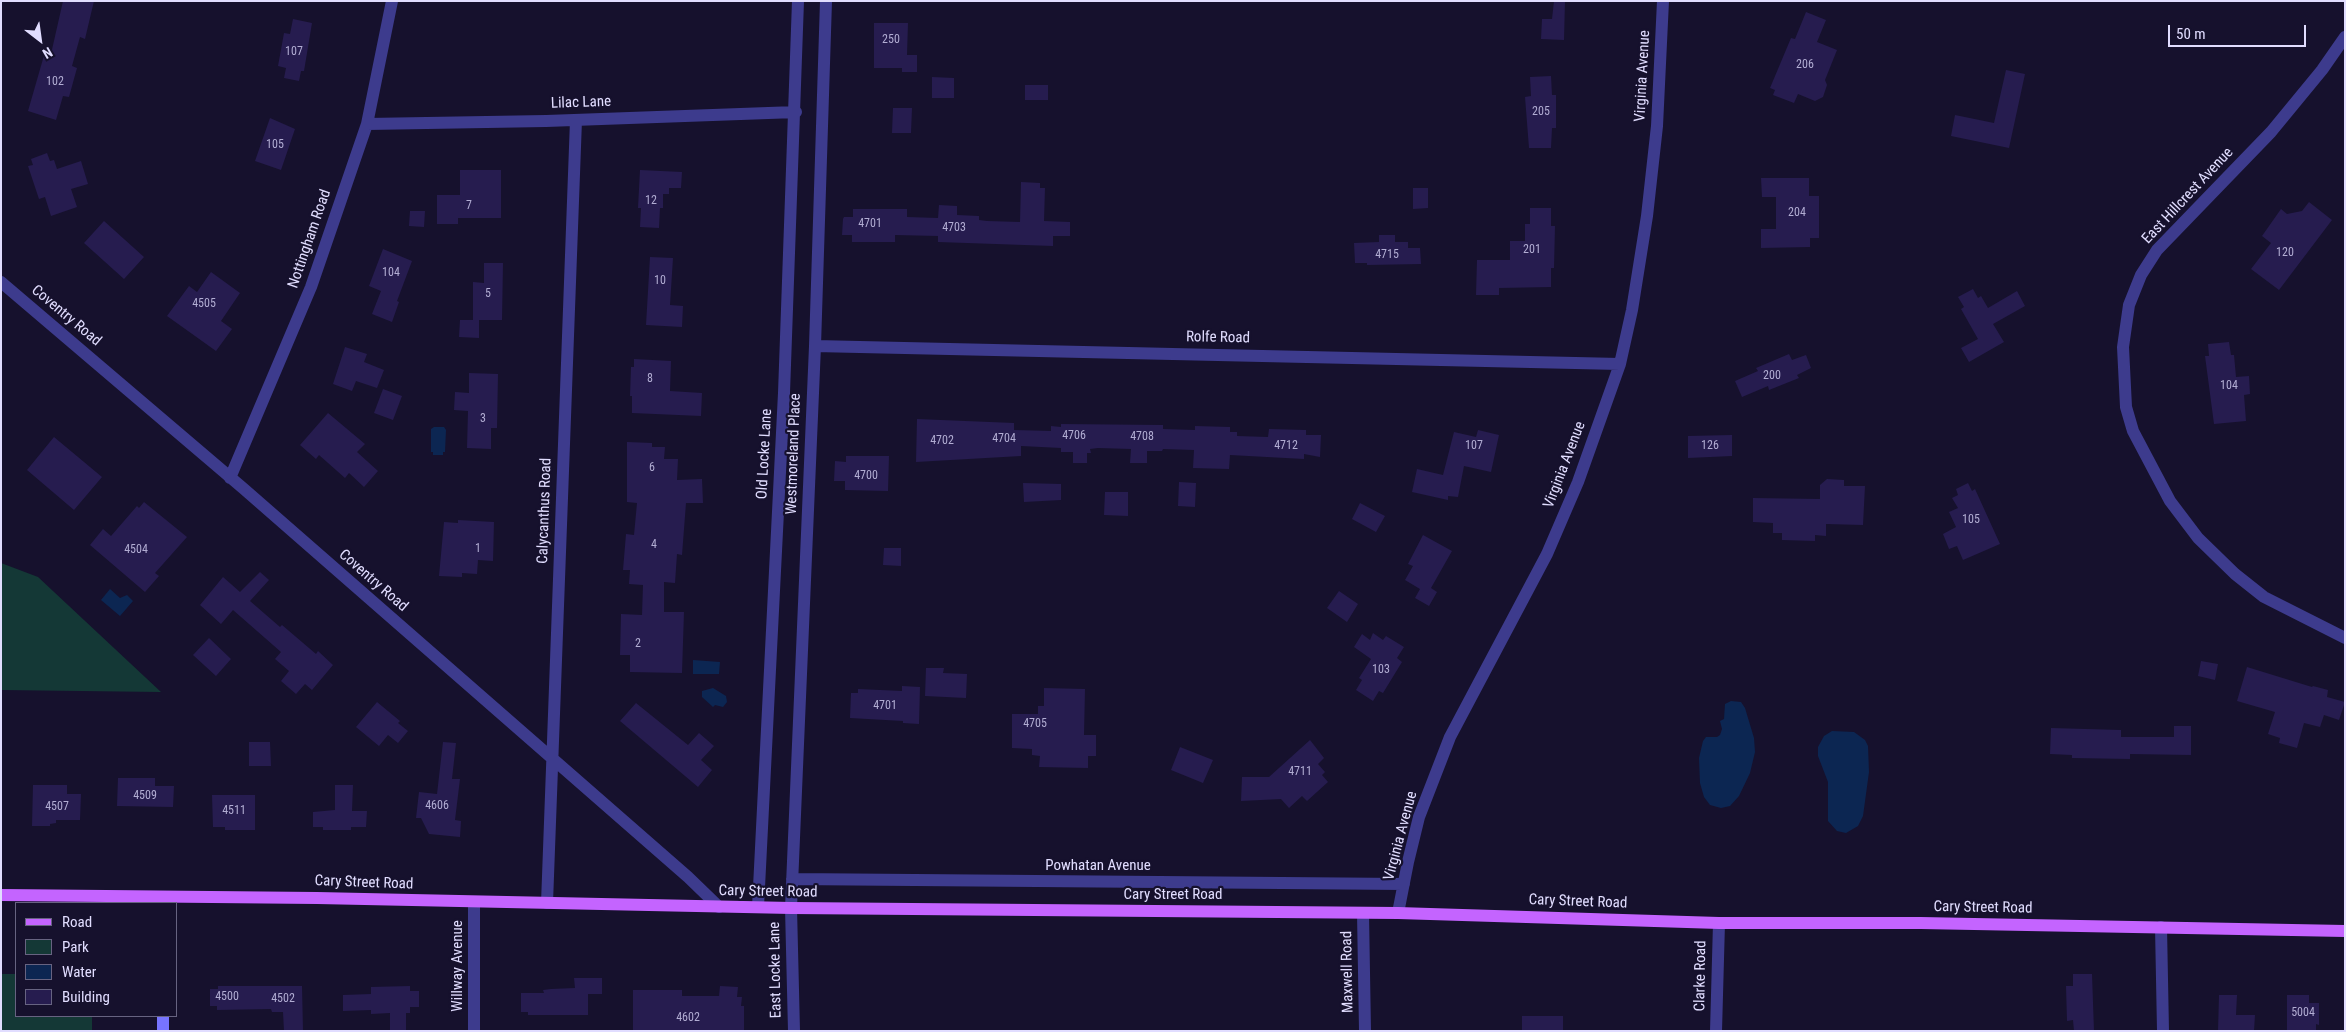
<!DOCTYPE html>
<style>
body{margin:0}
#map{position:relative;width:2346px;height:1032px;overflow:hidden;background:#16112d;font-family:"Roboto Condensed",sans-serif}
canvas{display:block}
.frame{position:absolute;inset:0;border:2px solid #e1ddff;pointer-events:none}
.legend{position:absolute;left:15px;top:902px;width:162px;height:115px;box-sizing:border-box;background:#16112d;border:1px solid #676381;margin:0;padding:6px 9px;list-style:none;font-size:15px;color:#e1ddff}
.legend li{display:flex;align-items:center;gap:10px;height:25px}
.legend b{width:25px;border:1px solid #676381}
.north{position:absolute;left:15px;top:15px;width:50px;height:50px;-webkit-text-stroke:4px #16112d;paint-order:stroke;rotate:150deg;font-size:14px;font-weight:700;line-height:20px;text-align:center;color:#e1ddff}
.north::after{content:'';display:block;margin:auto;width:18px;height:22px;background:#e1ddff;clip-path:polygon(50% 0,100% 100%,50% 72%,0 100%)}
.scale{position:absolute;left:2168px;top:25px;width:138px;height:22px;box-sizing:border-box;border:2px solid #e1ddff;border-top:0;padding-left:6px;font-size:15px;line-height:18px;white-space:nowrap;color:#e1ddff;-webkit-text-stroke:4px #16112d;paint-order:stroke}
</style>
<div id="map">
<canvas width="2346" height="1032"></canvas>
<div class="frame"></div>
<ul class="legend">
<li><b style="height:6px;background:#c464ff"></b>Road</li>
<li><b style="height:14px;background:#143836"></b>Park</li>
<li><b style="height:14px;background:#0c2652"></b>Water</li>
<li><b style="height:14px;background:#261c4f"></b>Building</li>
</ul>
<div class="north">N</div>
<div class="scale">50 m</div>
</div>
<script>
const ctx = document.querySelector('canvas').getContext('2d');
ctx.lineJoin = 'round';
function fill(path, color) { ctx.fillStyle = color; ctx.fill(path, 'evenodd'); }
const poly = rows => new Path2D(rows.map(r => 'M' + r).join(''));
function stroke(path, color, width, dash) { ctx.strokeStyle = color; ctx.lineWidth = width; ctx.lineCap = dash ? 'butt' : 'round'; ctx.setLineDash(dash || []); ctx.stroke(path); }
function write(font, color, halo, rows, align = 'center') {
  ctx.font = font + ' "Roboto Condensed",sans-serif'; ctx.lineWidth = 4.5; ctx.setLineDash([]); ctx.textBaseline = 'middle'; ctx.strokeStyle = halo; ctx.fillStyle = color; for (const [text, x, y, turn = 0] of rows) {
    ctx.save(); ctx.translate(x, y); ctx.rotate((+turn || 0) * Math.PI / 180); ctx.textAlign = isNaN(turn) ? turn : align; if (halo) ctx.strokeText(text, 0, 0); ctx.fillText(text, 0, 0); ctx.restore();
  }
}
fill(poly([
 [1,563,38,577,161,692,1,690],
 [1,974,16,974,16,1016,92,1016,92,1031,1,1031]
]), '#143836');
fill(poly([
 [434,427,444,427,446,430,445,452,443,452,443,455,433,455,433,452,431,452,431,429],
 [110,589,120,598,127,595,133,601,120,616,101,600],
 [693,660,720,662,719,674,693,674],
 [713,688,726,696,727,702,723,707,715,705,713,707,702,697,702,691],
 [1731,701,1741,702,1745,708,1754,738,1755,752,1750,773,1739,796,1730,806,1721,808,1710,805,1704,797,1700,783,1699,758,1703,741,1706,737,1717,737,1720,735,1722,729,1720,721,1724,719,1725,704],
 [1832,731,1854,732,1865,740,1868,746,1869,772,1863,816,1858,826,1846,833,1837,831,1828,821,1828,782,1818,756,1818,747,1824,736]
]), '#0c2652');
fill(poly([
 [63,1,94,1,85,39,80,37,72,66,77,68,69,97,63,96,56,120,28,111,45,52,51,54],
 [1554,1,1565,1,1564,40,1541,39,1542,19,1552,19],
 [1806,12,1826,20,1817,42,1837,50,1825,80,1827,85,1823,97,1815,101,1798,94,1794,103,1773,95,1775,90,1770,88,1791,38,1795,39],
 [293,19,312,23,304,71,301,71,299,81,284,78,286,68,278,66,284,33,290,34],
 [874,23,908,23,907,55,917,55,917,72,902,72,902,68,874,68],
 [2006,70,2025,74,2009,148,1951,136,1955,115,1994,123],
 [1551,76,1552,95,1556,95,1556,128,1552,128,1551,148,1529,148,1525,97,1531,96,1530,77],
 [932,77,954,78,954,98,932,98],
 [1025,85,1048,85,1048,100,1025,100],
 [893,108,912,108,911,133,892,133],
 [270,118,295,129,281,170,255,161],
 [47,153,50,161,54,160,57,169,81,161,88,184,71,189,77,207,51,216,45,197,39,199,28,166,33,165,31,159],
 [460,170,501,170,501,218,458,218,458,224,437,224,437,195,460,195],
 [640,170,682,172,681,188,669,188,669,194,663,194,663,208,660,208,659,228,640,227,641,208,638,208],
 [1761,178,1809,178,1809,196,1819,196,1819,238,1810,238,1810,247,1761,248,1761,229,1776,229,1776,197,1762,197],
 [1021,182,1040,183,1040,188,1045,188,1044,221,1070,222,1070,236,1053,236,1053,246,938,242,938,236,895,235,895,242,852,242,852,235,842,235,843,219,844,217,853,217,853,209,907,209,907,217,938,218,939,205,957,206,957,215,979,216,979,220,987,221,1020,222],
 [1413,188,1428,188,1428,208,1413,209],
 [2309,202,2332,220,2279,290,2251,269,2271,243,2262,236,2281,209,2287,214,2302,211],
 [1530,208,1551,208,1551,226,1555,226,1554,268,1551,268,1551,287,1499,288,1499,295,1476,295,1477,260,1510,260,1510,241,1525,241,1525,224,1530,224],
 [410,211,425,211,424,227,409,226],
 [104,221,144,257,124,279,84,243],
 [1379,235,1395,235,1395,242,1408,242,1408,248,1420,248,1421,264,1367,265,1367,263,1355,263,1354,243,1379,242],
 [383,249,412,261,397,301,399,302,392,322,372,314,381,291,369,286],
 [650,257,673,258,670,305,683,306,682,327,646,325],
 [484,263,503,263,502,320,473,320,473,282,484,283],
 [211,272,240,293,221,321,232,329,216,351,167,316,189,286,197,292],
 [1973,289,1978,298,1981,296,1988,308,2017,291,2025,306,1993,324,2004,342,1969,362,1961,348,1978,339,1961,309,1964,307,1958,297],
 [460,320,479,320,479,338,459,337],
 [2229,342,2231,355,2234,355,2236,377,2249,376,2250,394,2244,395,2246,421,2214,424,2205,356,2209,356,2208,344],
 [345,347,367,354,364,362,384,370,377,388,356,381,352,391,333,384],
 [1789,354,1792,360,1806,355,1811,368,1797,375,1799,378,1769,390,1768,386,1742,397,1735,381,1758,371,1756,368],
 [634,359,671,361,670,391,702,393,701,416,632,413,632,396,630,396,631,367,634,367],
 [469,373,498,374,497,428,491,428,491,449,467,448,468,411,454,410,455,392,469,393],
 [383,389,402,396,393,420,374,413],
 [328,413,365,444,357,452,378,471,364,487,349,473,345,478,319,455,316,459,300,445],
 [917,419,1014,423,1014,430,1051,431,1051,426,1061,427,1061,424,1163,425,1163,429,1195,430,1195,426,1230,427,1230,432,1237,432,1237,436,1268,437,1269,429,1306,430,1306,435,1321,435,1320,457,1304,454,1304,459,1230,455,1229,469,1193,468,1194,450,1163,449,1162,451,1147,451,1147,463,1130,463,1131,449,1098,448,1090,449,1091,453,1087,453,1087,463,1073,463,1073,452,1061,452,1061,448,1021,446,1021,456,916,462],
 [1478,430,1499,435,1491,472,1464,466,1458,497,1448,496,1448,500,1412,492,1417,469,1443,475,1454,432,1476,437],
 [1732,435,1732,456,1688,458,1688,436],
 [54,437,102,477,74,510,27,470],
 [627,442,652,443,652,447,665,447,664,459,678,459,677,480,702,479,703,503,686,503,682,555,677,554,675,583,664,582,664,612,684,612,682,673,630,672,630,655,620,655,621,614,642,615,643,585,629,584,630,570,623,570,626,534,634,535,637,503,627,502],
 [846,456,889,456,888,491,845,490,845,481,834,481,835,461,846,462],
 [1827,479,1844,480,1844,486,1865,486,1863,525,1826,524,1826,536,1815,535,1815,541,1782,540,1782,533,1773,533,1773,523,1753,522,1753,498,1820,499,1820,485],
 [1179,482,1196,483,1195,507,1178,506],
 [1023,483,1061,484,1061,500,1024,502],
 [1968,483,1972,491,1975,489,2000,544,1963,560,1957,546,1949,549,1943,534,1956,527,1949,512,1958,508,1952,498,1958,495,1956,489],
 [1105,492,1128,492,1128,516,1104,515],
 [144,502,187,537,155,573,159,576,145,592,90,545,103,529,111,536,137,506,139,508],
 [1360,503,1385,516,1376,532,1352,519],
 [458,520,494,522,493,561,478,560,477,574,462,573,462,577,439,576,444,522,458,523],
 [1423,535,1452,551,1431,588,1437,592,1429,606,1415,598,1420,589,1405,580,1413,566,1408,564],
 [884,548,901,548,901,566,883,565],
 [260,572,269,580,250,601,280,627,282,625,316,654,318,651,333,665,312,690,305,684,296,694,281,681,289,671,275,659,281,652,233,610,221,624,200,605,223,577,240,592],
 [1339,591,1358,604,1347,622,1327,608],
 [1373,633,1383,640,1386,636,1404,647,1397,658,1402,662,1383,693,1379,691,1373,701,1356,690,1362,680,1359,678,1371,659,1354,647,1362,634,1370,640],
 [209,638,231,659,216,676,193,655],
 [2201,661,2218,664,2215,680,2198,676],
 [2247,667,2312,687,2313,686,2328,690,2327,697,2345,702,2339,720,2324,715,2320,727,2304,723,2297,748,2279,743,2280,738,2268,734,2275,712,2237,701],
 [926,668,944,668,943,673,967,674,966,698,925,696],
 [902,686,920,687,919,724,903,723,903,721,850,718,851,693,858,693,858,689,902,691],
 [1044,688,1085,689,1084,735,1096,735,1096,756,1088,756,1088,768,1039,767,1040,756,1032,755,1032,749,1012,748,1012,714,1038,714,1038,706,1044,706],
 [377,702,400,721,398,723,408,731,398,743,388,735,379,746,356,727],
 [636,703,688,745,699,733,714,746,701,760,712,770,698,787,620,721],
 [2174,726,2191,726,2191,755,2130,754,2130,759,2072,758,2072,755,2050,754,2051,728,2121,730,2121,737,2174,737],
 [1310,740,1324,758,1318,764,1325,772,1322,775,1328,782,1307,801,1302,796,1289,808,1281,799,1241,801,1242,777,1269,777],
 [249,742,270,742,271,766,249,766],
 [443,742,456,743,452,779,460,779,455,820,461,821,460,837,429,834,421,818,416,818,419,792,437,794],
 [1180,747,1213,760,1203,783,1171,770],
 [118,778,155,778,155,786,174,786,173,807,117,806],
 [33,785,67,785,67,794,81,794,80,820,56,820,56,823,50,824,50,826,32,826],
 [335,785,353,785,352,811,367,811,366,827,351,827,351,830,323,830,323,827,313,827,313,812,335,810],
 [212,795,255,795,255,830,225,830,225,827,213,827],
 [2073,974,2092,974,2094,1031,2074,1031,2073,1020,2067,1021,2066,986,2073,986],
 [574,978,602,978,602,994,588,994,588,1015,528,1015,528,1012,521,1012,521,993,544,993,543,990,551,989,575,988],
 [218,986,302,986,303,1031,284,1031,283,1012,272,1012,271,1009,217,1010,217,1006,210,1006,210,989,218,989],
 [410,986,410,991,419,991,419,1007,410,1007,410,1013,406,1013,406,1031,390,1031,390,1013,371,1014,371,1010,343,1011,343,995,371,994,371,987],
 [720,986,738,987,737,997,742,997,741,1006,744,1006,744,1031,633,1031,633,990,682,990,682,996,719,996],
 [2219,995,2237,995,2236,1015,2255,1015,2254,1031,2218,1031],
 [2287,995,2309,995,2309,1003,2319,1003,2319,1025,2316,1024,2316,1031,2287,1031],
 [1522,1016,1563,1016,1563,1031,1522,1031]
]), '#261c4f');
stroke(poly([
 [2345,37,2322,70,2271,132,2157,250,2141,275,2129,305,2123,347,2126,407,2133,431,2170,501,2198,538,2235,574,2264,597,2345,638],
 [367,124,546,121,796,112],
 [1,282,244,489,688,877,719,907],
 [815,346,1620,364],
 [230,478,311,287,367,124,392,1],
 [792,879,1404,884],
 [474,902,474,1031],
 [547,903,576,120],
 [758,907,784,393,798,1],
 [1363,913,1365,1031],
 [1398,913,1408,862,1419,817,1450,737,1547,554,1578,482,1620,364,1632,310,1647,216,1657,126,1663,1],
 [2161,927,2163,1031],
 [794,1031,791,908,815,346,826,1],
 [1716,1031,1719,923]
]), '#3d3b8d', 12);
stroke(poly([
 [163,1016,163,1031]
]), '#7774ff', 12);
stroke(poly([
 [1,895,317,898,791,908,1398,913,1719,923,1921,923,2345,931]
]), '#c464ff', 12);
write('12px', '#b2add3', null, [
 ["250",891,40],
 ["107",294,52],
 ["206",1805,65],
 ["102",55,82],
 ["205",1541,112],
 ["105",275,145],
 ["12",651,201],
 ["7",469,206],
 ["204",1797,213],
 ["4701",870,224],
 ["4703",954,228],
 ["201",1532,250],
 ["120",2285,253],
 ["4715",1387,255],
 ["104",391,273],
 ["10",660,281],
 ["5",488,294],
 ["4505",204,304],
 ["200",1772,376],
 ["8",650,379],
 ["104",2229,386],
 ["3",483,419],
 ["4706",1074,436],
 ["4708",1142,437],
 ["4704",1004,439],
 ["4702",942,441],
 ["4712",1286,446],
 ["107",1474,446],
 ["126",1710,446],
 ["6",652,468],
 ["4700",866,476],
 ["105",1971,520],
 ["4",654,545],
 ["1",478,549],
 ["4504",136,550],
 ["2",638,644],
 ["103",1381,670],
 ["4701",885,706],
 ["4705",1035,724],
 ["4711",1300,772],
 ["4509",145,796],
 ["4606",437,806],
 ["4507",57,807],
 ["4511",234,811],
 ["4500",227,997],
 ["4502",283,999],
 ["5004",2303,1013],
 ["4602",688,1018]
]);
write('15px', '#e1ddff', '#16112d', [
 ["Virginia Avenue",1643,76,-87],
 ["Lilac Lane",581,103,-2],
 ["East Hillcrest Avenue",2188,196,-47],
 ["Nottingham Road",310,239,-71],
 ["Coventry Road",66,316,40],
 ["Rolfe Road",1218,338,1],
 ["Old Locke Lane",765,454,-87],
 ["Westmoreland Place",794,454,-88],
 ["Virginia Avenue",1565,465,-69],
 ["Calycanthus Road",545,511,-88],
 ["Coventry Road",373,581,41],
 ["Virginia Avenue",1401,836,-75],
 ["Powhatan Avenue",1098,866],
 ["Cary Street Road",364,883,2],
 ["Cary Street Road",768,892,1],
 ["Cary Street Road",1173,895],
 ["Cary Street Road",1578,902,2],
 ["Cary Street Road",1983,908,1],
 ["Willway Avenue",458,966,-90],
 ["East Locke Lane",776,970,-91],
 ["Maxwell Road",1348,972,-91],
 ["Clarke Road",1701,976,-89]
]);
</script>
